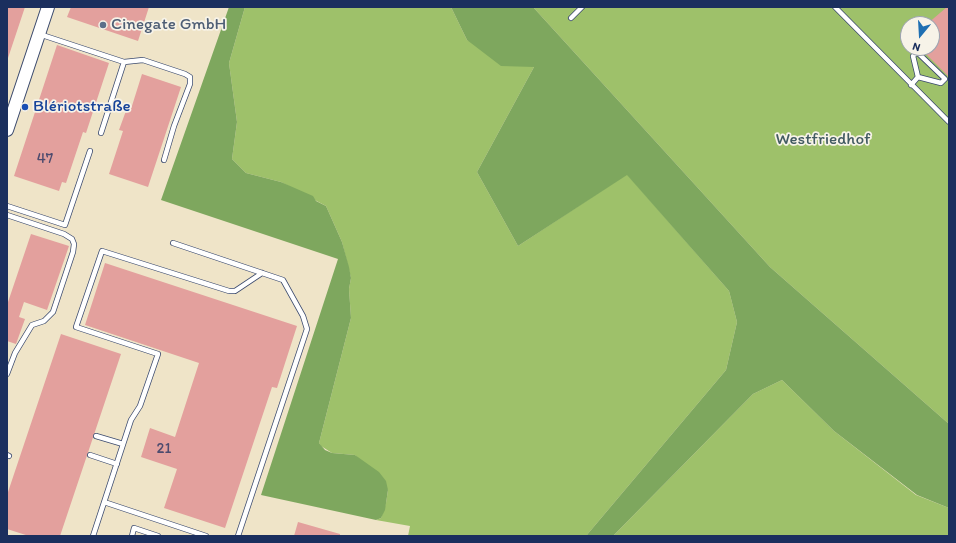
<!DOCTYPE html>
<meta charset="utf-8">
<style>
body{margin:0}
#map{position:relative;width:956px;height:543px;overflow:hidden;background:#efe4c8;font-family:Itim,sans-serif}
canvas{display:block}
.frame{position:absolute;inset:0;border:8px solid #1b2f5e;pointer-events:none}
.north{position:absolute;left:900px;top:16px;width:40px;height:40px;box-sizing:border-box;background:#f7f3e8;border:1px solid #9fa5b1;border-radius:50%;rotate:198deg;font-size:11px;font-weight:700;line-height:16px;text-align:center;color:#1b2f5e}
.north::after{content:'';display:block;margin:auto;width:14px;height:18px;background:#1f6fb2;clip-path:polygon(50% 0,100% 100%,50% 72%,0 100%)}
</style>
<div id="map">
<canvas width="956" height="543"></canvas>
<div class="frame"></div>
<div class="north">N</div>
</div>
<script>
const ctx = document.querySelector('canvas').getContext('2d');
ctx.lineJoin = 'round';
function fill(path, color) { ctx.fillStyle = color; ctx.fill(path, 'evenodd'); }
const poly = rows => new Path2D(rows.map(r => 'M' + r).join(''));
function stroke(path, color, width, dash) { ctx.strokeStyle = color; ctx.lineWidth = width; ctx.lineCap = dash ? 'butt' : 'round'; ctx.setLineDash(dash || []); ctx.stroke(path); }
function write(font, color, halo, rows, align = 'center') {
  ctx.font = font + ' Itim,sans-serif'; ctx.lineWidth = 3.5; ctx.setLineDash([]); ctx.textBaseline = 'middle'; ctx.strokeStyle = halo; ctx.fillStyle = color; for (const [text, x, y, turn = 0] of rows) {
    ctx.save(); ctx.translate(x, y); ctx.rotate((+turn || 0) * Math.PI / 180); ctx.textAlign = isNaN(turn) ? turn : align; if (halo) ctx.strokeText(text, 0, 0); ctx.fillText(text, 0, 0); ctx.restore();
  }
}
fill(poly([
 [245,7,451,7,467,40,534,67,477,172,518,246,627,174,729,291,737,322,726,370,586,536,408,536,410,526,376,520,381,518,386,503,388,490,355,455,332,453,321,446,319,443,351,318,349,289,351,278,342,242,326,206,281,182,246,173,232,159,237,122,229,63],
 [533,7,949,7,949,424,770,267],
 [908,24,932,24,932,48,908,48],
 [782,380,834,431,916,495,949,508,949,536,613,536,753,394]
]), '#9ec16a');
fill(poly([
 [229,7,245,7,229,63,237,122,232,159,246,173,281,182,313,196,316,201,326,206,342,242,349,267,351,278,349,289,351,318,319,443,325,450,332,453,355,455,379,472,386,481,388,490,385,510,381,518,376,520,261,495,338,259,161,200],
 [451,7,533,7,770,267,949,424,949,508,917,495,834,431,782,380,753,394,613,536,586,536,726,370,737,322,729,291,627,175,518,246,477,172,534,67,501,66,467,40]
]), '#7ea75e');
fill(poly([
 [7,7,25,7,8,58,7,58],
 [71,7,149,7,138,41,67,17],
 [947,7,949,7,949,77,920,48,932,48,932,24,927,24],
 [57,45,109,63,86,133,83,132,66,183,62,182,59,191,14,176],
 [142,74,181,87,148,187,109,174,123,131,119,130,127,108,131,109],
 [31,234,69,246,47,310,24,302,19,317,25,319,16,344,7,341,7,305],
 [105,263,297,326,277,388,272,387,225,528,164,508,177,469,141,457,150,428,175,437,199,363,85,325],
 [61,334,121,354,60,536,29,536,7,529,7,495],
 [298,522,340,534,340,536,294,536]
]), '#e3a09d');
const service = poly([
 [835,7,949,122],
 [571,18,582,7],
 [39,34,124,62,101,133],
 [124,62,143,60,185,74,190,77,190,84,174,126,164,160],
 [911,85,918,77,941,83,945,79,917,52,913,56,918,77],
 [7,206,65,225,90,151],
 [7,215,64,234,72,239,74,244,73,252,53,312,44,321,32,325,15,353,7,374],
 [173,243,283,280,303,316,307,329,238,536],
 [96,436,123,444],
 [7,455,9,456],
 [90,455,117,464],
 [104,502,206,536],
 [93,536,131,420,140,406,158,354,76,327,102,251,229,291,235,291,262,273],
 [132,536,134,528,158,536]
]);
const tertiary = poly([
 [7,130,48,7]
]);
stroke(service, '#3b4a6e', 6);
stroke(tertiary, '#3b4a6e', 14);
stroke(service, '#fff', 4.5);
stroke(tertiary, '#fff', 12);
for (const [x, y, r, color] of [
 [103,25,4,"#5c6f8a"],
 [25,107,4,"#1a4fb4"]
]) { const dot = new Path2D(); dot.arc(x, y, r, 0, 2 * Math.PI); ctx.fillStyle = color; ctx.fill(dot); stroke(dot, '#f7f3e8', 1.5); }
write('15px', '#4d4b6e', null, [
 ["47",45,159],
 ["21",164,449]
]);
write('17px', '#4e5e75', '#f7f3e8', [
 ["Cinegate GmbH",111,25]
], 'left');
write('17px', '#164399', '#f7f3e8', [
 ["Blériotstraße",33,107]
], 'left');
write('17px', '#425b62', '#f7f3e8', [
 ["Westfriedhof",823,140]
]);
</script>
